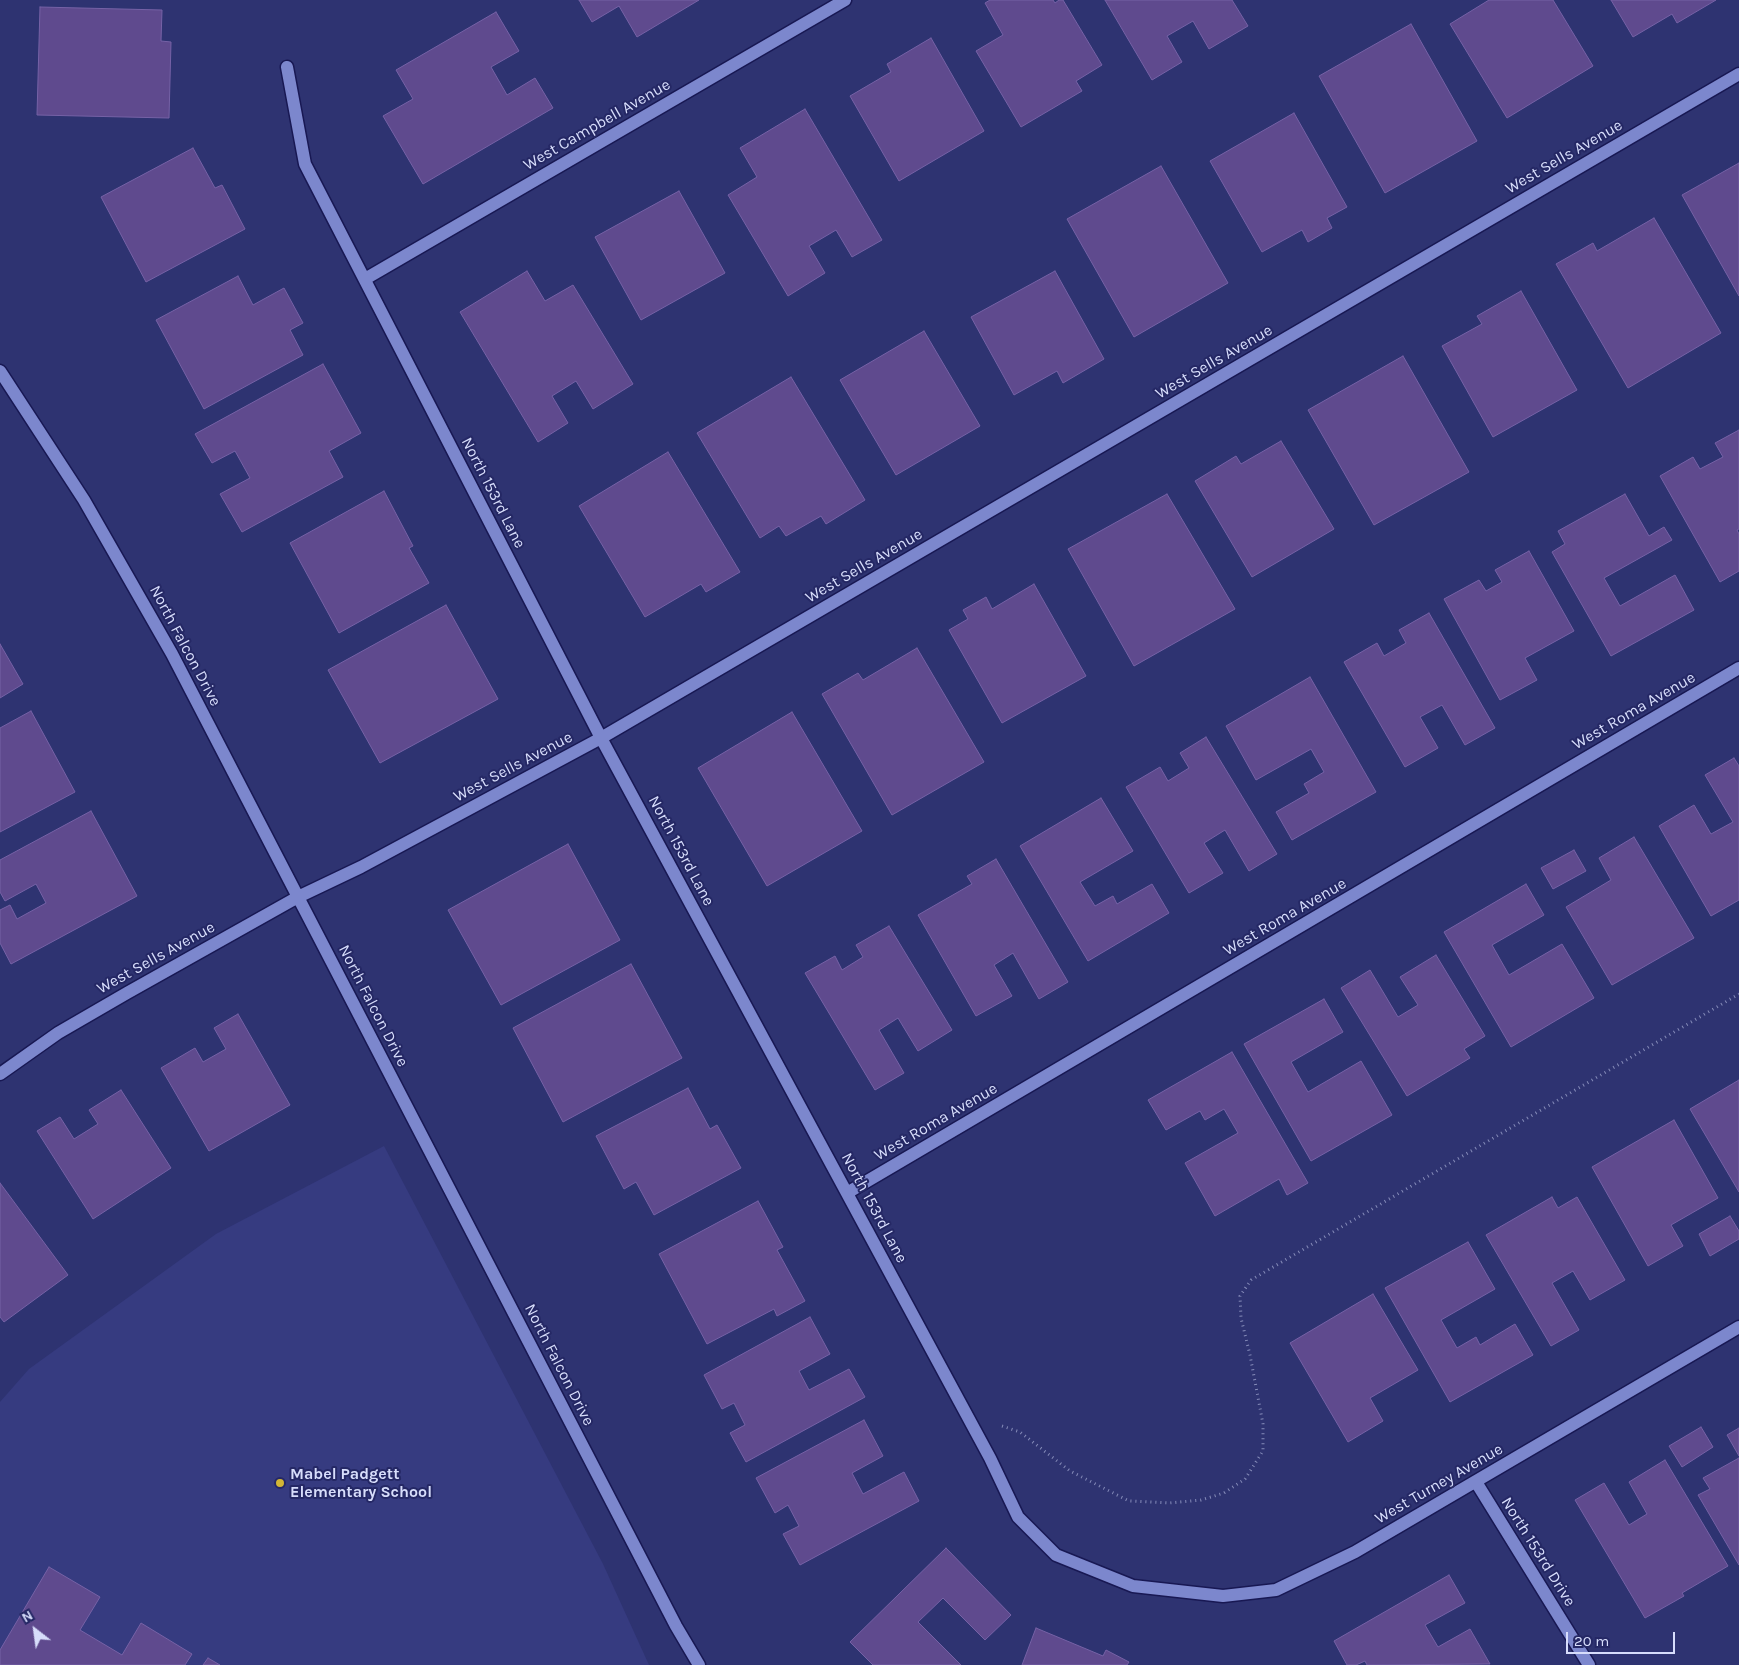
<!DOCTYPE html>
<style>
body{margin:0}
#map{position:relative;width:1739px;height:1665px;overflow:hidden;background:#2e3371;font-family:Karla,sans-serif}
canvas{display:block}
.north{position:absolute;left:10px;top:1605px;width:50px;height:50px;-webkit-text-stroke:4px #252865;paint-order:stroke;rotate:330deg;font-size:14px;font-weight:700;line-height:20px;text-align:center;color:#d7ddfb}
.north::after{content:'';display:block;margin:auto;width:18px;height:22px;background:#d7ddfb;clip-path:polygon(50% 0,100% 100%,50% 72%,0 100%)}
.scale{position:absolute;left:1566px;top:1632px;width:109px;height:22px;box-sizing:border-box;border:2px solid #d7ddfb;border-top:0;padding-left:6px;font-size:15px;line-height:18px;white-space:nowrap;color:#d7ddfb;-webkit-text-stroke:4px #252865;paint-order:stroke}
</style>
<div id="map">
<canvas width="1739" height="1665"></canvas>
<div class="north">N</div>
<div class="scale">20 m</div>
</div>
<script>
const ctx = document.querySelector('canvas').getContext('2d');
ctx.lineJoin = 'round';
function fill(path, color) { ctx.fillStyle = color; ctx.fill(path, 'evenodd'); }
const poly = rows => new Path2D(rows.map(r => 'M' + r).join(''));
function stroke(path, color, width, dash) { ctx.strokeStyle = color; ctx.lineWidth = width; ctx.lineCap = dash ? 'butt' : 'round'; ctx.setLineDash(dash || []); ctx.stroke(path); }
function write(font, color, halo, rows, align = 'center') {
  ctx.font = font + ' Karla,sans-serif'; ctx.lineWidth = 4; ctx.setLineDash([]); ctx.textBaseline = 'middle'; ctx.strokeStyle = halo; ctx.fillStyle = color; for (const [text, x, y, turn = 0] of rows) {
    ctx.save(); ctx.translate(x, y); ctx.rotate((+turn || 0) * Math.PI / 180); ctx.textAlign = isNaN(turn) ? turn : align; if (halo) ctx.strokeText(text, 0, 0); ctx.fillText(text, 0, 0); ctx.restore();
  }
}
fill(poly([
 [384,1146,603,1564,649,1665,0,1665,0,1402,29,1369,216,1234]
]), '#363b80');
const building = poly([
 [579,0,699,0,637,37,619,6,592,22,579,0],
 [990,0,1053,0,1055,3,1059,0,1063,0,1102,65,1076,81,1082,91,1021,127,976,51,1003,35,985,3,990,0],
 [1105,0,1232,0,1248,26,1209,49,1193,21,1167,36,1182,62,1152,80,1105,0],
 [1489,0,1553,0,1593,66,1507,118,1450,24,1489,0],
 [1611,0,1716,0,1677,23,1672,14,1633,37,1611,0],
 [40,7,162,10,161,41,171,42,169,118,37,115,40,7],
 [496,12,519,51,491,67,507,95,535,78,553,108,423,184,383,116,413,99,396,70,496,12],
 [1411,24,1477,141,1385,193,1319,76,1411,24],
 [931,38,984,131,899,181,850,96,891,72,887,64,931,38],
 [805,109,882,240,852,257,836,230,809,246,825,273,788,296,728,195,757,177,740,148,805,109],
 [1294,113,1347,207,1327,218,1332,228,1308,242,1302,230,1262,252,1210,161,1294,113],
 [193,148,215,188,222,185,245,229,146,282,101,197,193,148],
 [1739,163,1739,296,1682,195,1739,163],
 [1161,166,1228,283,1134,337,1067,219,1161,166],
 [679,191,725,273,641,320,595,237,679,191],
 [1654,218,1721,333,1628,388,1556,264,1593,243,1597,251,1654,218],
 [527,271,545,301,573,285,633,384,593,409,576,381,552,396,568,423,538,442,460,312,527,271],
 [1055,271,1104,359,1063,383,1057,371,1014,395,971,317,1055,271],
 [238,276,253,305,284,288,303,323,290,330,303,355,204,409,156,320,238,276],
 [1521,291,1577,390,1493,437,1442,346,1482,324,1477,316,1521,291],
 [924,331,980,426,896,475,840,380,924,331],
 [1403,356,1469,472,1374,525,1308,410,1403,356],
 [323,364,361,433,329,451,343,477,242,532,220,494,250,478,235,451,212,463,195,434,323,364],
 [791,377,865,500,826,524,821,516,786,536,779,526,760,538,697,433,791,377],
 [1739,430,1739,529,1737,530,1739,534,1739,571,1720,582,1660,476,1693,457,1700,469,1723,457,1715,443,1739,430],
 [1281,441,1334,529,1252,577,1195,481,1236,456,1241,464,1281,441],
 [668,452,740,572,706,592,701,584,645,617,579,506,668,452],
 [384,491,413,546,409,548,429,583,339,633,290,543,384,491],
 [1167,494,1235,609,1134,666,1068,549,1167,494],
 [1625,494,1649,536,1664,527,1672,540,1604,578,1620,606,1675,575,1694,610,1611,656,1552,552,1565,544,1558,531,1625,494],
 [1529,551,1574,631,1525,658,1537,680,1500,700,1444,599,1479,580,1486,591,1502,582,1495,570,1529,551],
 [1034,584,1086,676,1002,723,949,630,968,619,963,610,986,597,992,609,1034,584],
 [446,605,498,699,380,763,328,670,446,605],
 [1429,613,1495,728,1465,745,1442,705,1420,717,1438,748,1405,767,1344,662,1377,643,1384,656,1406,643,1399,630,1429,613],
 [0,644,23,684,0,698,0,644],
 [917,648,984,762,892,815,822,694,858,673,863,680,917,648],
 [1310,677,1376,792,1292,840,1276,812,1309,793,1304,784,1324,772,1311,749,1256,780,1226,726,1310,677],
 [31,711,75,792,0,832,0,728,31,711],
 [792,712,862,831,767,886,698,768,792,712],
 [1206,737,1277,854,1249,871,1225,830,1204,843,1223,873,1189,893,1126,787,1160,767,1168,781,1189,768,1180,753,1206,737],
 [1734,758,1739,766,1739,900,1711,916,1659,826,1694,805,1711,834,1733,822,1705,775,1734,758],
 [1101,798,1133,851,1080,882,1095,906,1113,896,1117,904,1152,884,1169,913,1088,961,1020,846,1101,798],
 [91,811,137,896,11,964,0,943,0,910,10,905,17,919,46,903,36,884,5,901,0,892,0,860,91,811],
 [1634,837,1694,938,1612,985,1566,907,1611,880,1599,858,1634,837],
 [568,844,620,940,501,1005,448,910,568,844],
 [1574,850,1586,871,1553,889,1541,868,1574,850],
 [996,859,1068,982,1039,999,1013,953,994,965,1012,996,976,1016,918,915,972,884,967,876,996,859],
 [1526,884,1544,915,1492,945,1509,975,1562,944,1594,998,1511,1047,1444,932,1526,884],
 [889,926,952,1030,918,1051,898,1018,879,1030,904,1073,875,1090,805,973,835,956,842,970,863,957,856,945,889,926],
 [1436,955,1485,1036,1464,1049,1470,1058,1407,1096,1341,988,1370,970,1398,1017,1418,1005,1400,977,1436,955],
 [631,964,682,1058,563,1122,513,1028,631,964],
 [1324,999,1343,1032,1291,1062,1308,1092,1361,1061,1392,1115,1311,1161,1244,1044,1324,999],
 [238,1014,290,1105,209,1151,161,1068,195,1048,203,1062,226,1049,214,1028,238,1014],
 [1232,1052,1308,1183,1287,1195,1279,1179,1215,1216,1185,1163,1238,1133,1224,1109,1205,1120,1200,1111,1166,1130,1148,1100,1232,1052],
 [1739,1080,1739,1192,1690,1109,1739,1080],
 [688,1088,710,1129,717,1125,741,1168,654,1215,636,1182,624,1189,596,1136,688,1088],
 [121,1090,171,1168,93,1219,37,1131,60,1117,74,1139,98,1124,89,1110,121,1090],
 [1674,1120,1718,1198,1671,1225,1683,1246,1648,1266,1592,1167,1674,1120],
 [0,1183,68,1275,4,1322,0,1317,0,1183],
 [1552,1197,1558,1208,1577,1197,1625,1280,1590,1300,1573,1271,1552,1283,1579,1330,1551,1346,1486,1235,1552,1197],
 [758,1201,783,1247,777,1250,805,1301,777,1316,774,1309,707,1344,659,1254,758,1201],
 [1730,1216,1739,1231,1739,1239,1710,1256,1699,1234,1730,1216],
 [1468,1242,1495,1289,1441,1320,1457,1348,1476,1337,1480,1345,1515,1324,1533,1355,1450,1402,1385,1288,1468,1242],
 [1373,1294,1418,1370,1370,1398,1383,1421,1348,1442,1290,1343,1373,1294],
 [810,1317,830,1354,799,1371,809,1390,849,1369,865,1397,746,1462,730,1433,745,1425,734,1403,722,1409,704,1375,810,1317],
 [864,1420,883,1456,852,1473,863,1494,904,1472,919,1501,800,1565,783,1534,799,1526,788,1505,775,1513,756,1478,864,1420],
 [1701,1427,1713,1447,1682,1467,1669,1446,1701,1427],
 [1739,1428,1739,1456,1727,1435,1739,1428],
 [1739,1458,1739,1565,1698,1495,1710,1489,1703,1478,1739,1458],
 [1665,1460,1728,1566,1682,1593,1684,1596,1645,1618,1575,1500,1604,1483,1629,1525,1647,1514,1629,1482,1665,1460],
 [946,1548,1011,1615,985,1640,943,1598,918,1622,961,1665,873,1665,850,1642,946,1548],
 [49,1567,100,1597,80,1630,122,1655,141,1623,192,1654,185,1665,0,1665,0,1650,49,1567],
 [1449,1575,1465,1603,1425,1625,1438,1647,1470,1629,1490,1664,1367,1665,1365,1661,1356,1665,1347,1665,1334,1641,1449,1575],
 [1036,1628,1103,1656,1106,1650,1129,1662,1127,1665,1022,1665,1036,1628],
 [208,1658,220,1665,203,1665,208,1658]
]);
fill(building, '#5f4a8e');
stroke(building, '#7662a6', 1);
const minor = poly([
 [287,67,305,164,601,738,990,1458,1018,1517,1056,1555,1133,1586,1223,1596,1276,1590,1355,1552,1739,1327],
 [365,279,845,0],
 [0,371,84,500,172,654,676,1626,699,1665],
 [0,1074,58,1033,127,993,298,897,361,867,601,738,1739,74],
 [847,1193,1739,668],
 [1476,1482,1589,1665]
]);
stroke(minor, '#181853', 15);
stroke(poly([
 [1002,1426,1020,1432,1070,1471,1129,1501,1169,1503,1201,1500,1224,1493,1245,1479,1263,1451,1263,1424,1250,1355,1241,1318,1240,1296,1251,1280,1739,994]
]), '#868cb9', 3, [1, 4]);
stroke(minor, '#7c87cd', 12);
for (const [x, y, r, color] of [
 [280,1483,5,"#d3b635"]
]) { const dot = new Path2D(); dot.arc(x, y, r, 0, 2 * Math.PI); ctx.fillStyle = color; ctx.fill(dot); stroke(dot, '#252865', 2); }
write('16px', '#d7ddfb', '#252865', [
 ["West Campbell Avenue",597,125,-30],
 ["West Sells Avenue",1564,157,-30],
 ["West Sells Avenue",1214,362,-30],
 ["North 153rd Lane",493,493,63],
 ["West Sells Avenue",864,566,-30],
 ["North Falcon Drive",185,646,62],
 ["West Roma Avenue",1634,711,-30],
 ["West Sells Avenue",513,767,-28],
 ["North 153rd Lane",681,851,62],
 ["West Roma Avenue",1285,917,-30],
 ["West Sells Avenue",156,958,-29],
 ["North Falcon Drive",373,1006,63],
 ["West Roma Avenue",936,1122,-30],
 ["North 153rd Lane",874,1208,62],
 ["North Falcon Drive",559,1365,63],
 ["West Turney Avenue",1439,1484,-30],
 ["North 153rd Drive",1538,1552,58]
]);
write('bold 16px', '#d7ddfb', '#252865', [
 ["Mabel Padgett",290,1474],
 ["Elementary School",290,1492]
], 'left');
</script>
